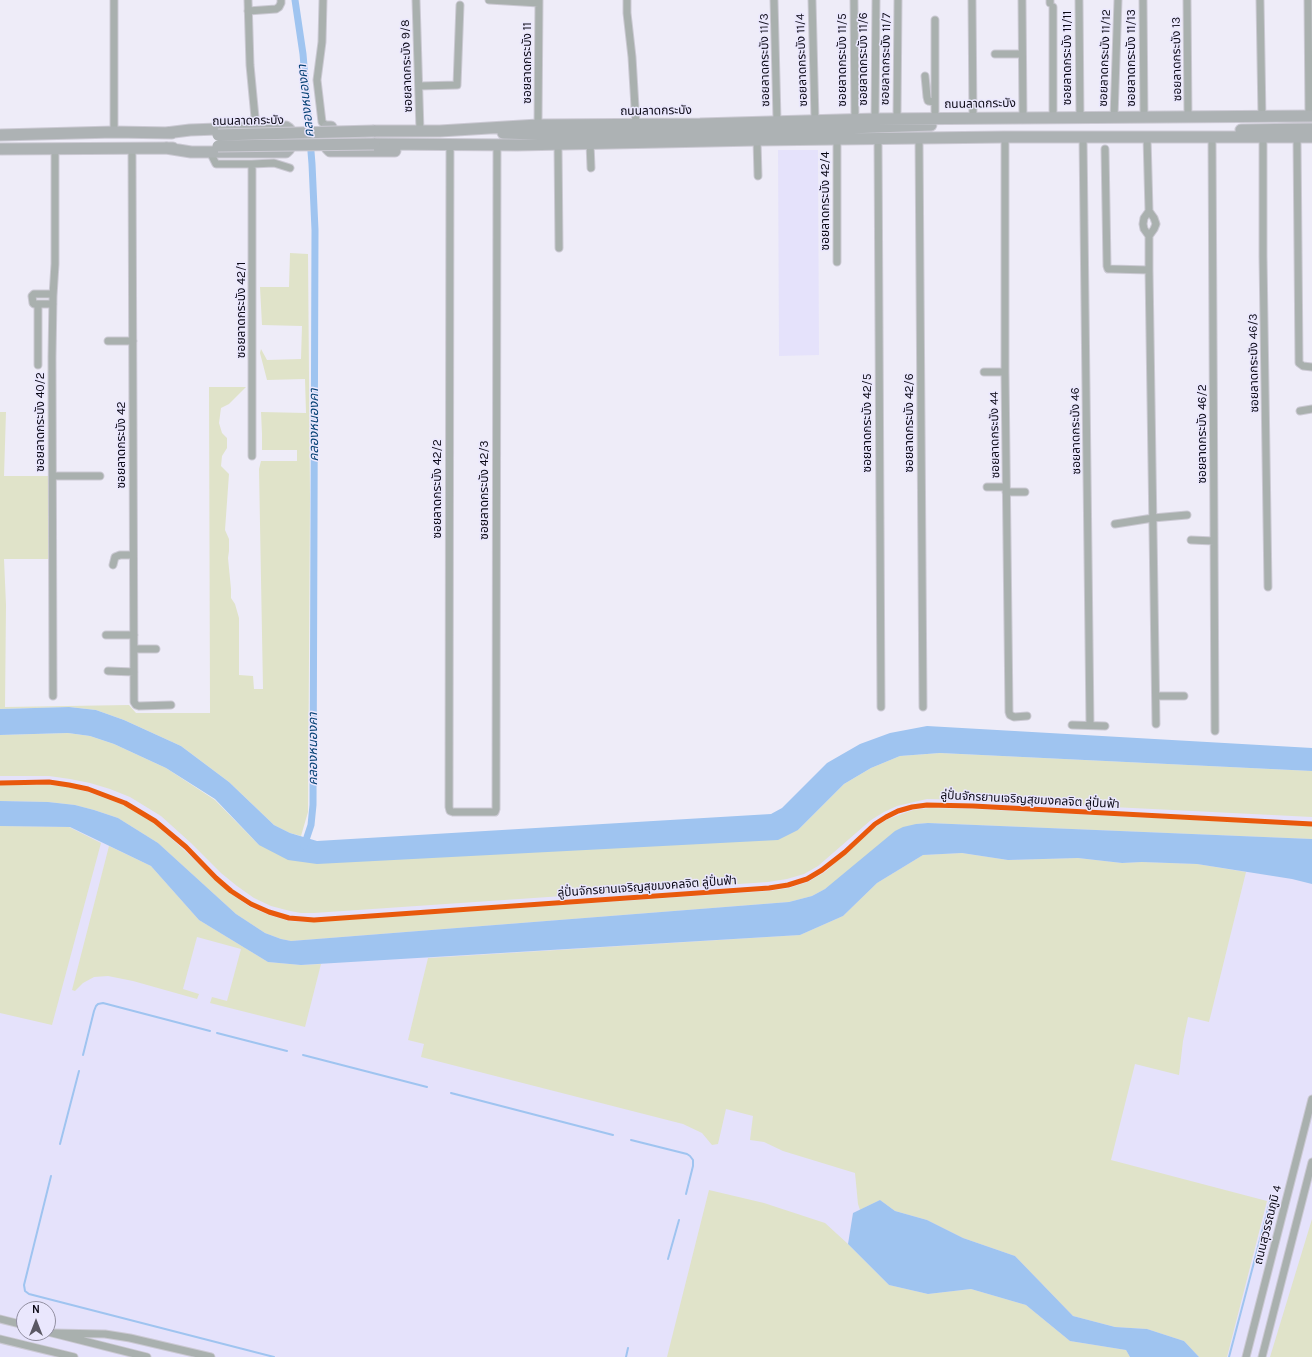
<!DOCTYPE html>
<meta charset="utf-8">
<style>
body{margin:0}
#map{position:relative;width:1312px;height:1357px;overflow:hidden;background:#eeecf8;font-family:Karla,sans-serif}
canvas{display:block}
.north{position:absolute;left:16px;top:1301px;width:40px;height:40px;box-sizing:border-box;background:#eae7fd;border:1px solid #918ea0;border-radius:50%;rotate:0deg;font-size:11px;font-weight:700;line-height:16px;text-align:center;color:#0b0915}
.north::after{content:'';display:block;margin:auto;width:14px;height:18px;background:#5a5864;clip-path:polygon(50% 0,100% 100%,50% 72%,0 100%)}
</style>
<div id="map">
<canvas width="1312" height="1357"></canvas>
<div class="north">N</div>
</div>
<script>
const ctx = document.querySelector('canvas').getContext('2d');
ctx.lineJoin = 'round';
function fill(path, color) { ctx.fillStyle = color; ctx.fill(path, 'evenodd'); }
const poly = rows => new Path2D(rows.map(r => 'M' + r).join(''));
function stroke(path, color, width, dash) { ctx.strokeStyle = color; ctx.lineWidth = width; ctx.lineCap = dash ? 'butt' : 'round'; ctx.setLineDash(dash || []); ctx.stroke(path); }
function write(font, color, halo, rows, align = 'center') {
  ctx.font = font + ' Karla,"Noto Sans Thai",sans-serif'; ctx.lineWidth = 3; ctx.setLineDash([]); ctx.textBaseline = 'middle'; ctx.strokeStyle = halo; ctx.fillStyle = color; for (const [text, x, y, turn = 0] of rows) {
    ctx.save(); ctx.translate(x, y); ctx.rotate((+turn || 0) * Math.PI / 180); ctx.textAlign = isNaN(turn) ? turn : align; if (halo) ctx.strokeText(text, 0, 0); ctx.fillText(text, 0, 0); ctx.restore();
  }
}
fill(poly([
 [778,150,818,150,819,355,779,356],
 [0,750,46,750,229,839,776,854,856,798,1312,789,1312,1357,0,1357],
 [24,1309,48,1309,48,1333,24,1333]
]), '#e5e2fb');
fill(poly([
 [290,253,308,254,310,497,308,812,301,836,290,833,274,825,229,782,181,746,124,720,96,710,69,707,0,709,0,412,6,412,4,476,51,476,51,559,4,559,6,605,5,707,129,705,136,713,210,713,209,387,246,387,229,404,221,408,219,423,222,433,227,438,227,448,222,456,221,466,229,474,225,530,229,539,229,551,228,558,231,589,231,598,235,604,239,618,239,675,253,676,254,689,263,689,259,469,261,461,297,461,297,450,262,450,262,434,261,412,306,413,305,379,267,380,260,353,261,349,267,360,301,359,302,326,262,325,260,287,289,287],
 [68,733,90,736,114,744,166,768,215,800,259,845,798,830,844,784,871,768,900,756,940,753,1312,771,1312,817,973,800,927,799,897,806,884,812,871,820,818,866,804,874,787,879,768,882,314,913,301,913,290,911,271,906,254,898,237,886,221,873,191,843,161,816,130,797,110,789,90,783,70,779,49,776,0,776,0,735],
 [0,785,50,785,68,787,88,792,124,805,153,822,184,850,215,880,230,893,250,907,269,915,289,921,302,922,314,922,769,891,789,888,808,882,825,872,877,826,888,819,913,810,929,808,975,809,1312,826,1312,839,928,823,916,824,825,889,812,896,789,902,291,941,281,939,265,933,236,914,158,843,118,818,94,810,75,805,48,802,0,801],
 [0,826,69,827,101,843,52,1025,0,1013],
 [109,846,151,866,199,920,268,962,301,965,321,964,305,1027,210,1003,212,997,227,1001,241,949,197,937,183,989,199,994,197,999,133,981,108,976,94,977,83,983,75,991,72,990],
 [962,853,1008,860,1078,858,1122,863,1142,862,1197,864,1246,872,1209,1022,1188,1017,1183,1041,1179,1075,1135,1064,1111,1160,1267,1201,1227,1357,1199,1357,1184,1341,1147,1329,1115,1327,1073,1316,1015,1256,963,1238,927,1220,895,1211,880,1200,860,1210,858,1204,855,1173,783,1151,764,1142,750,1140,753,1116,726,1109,718,1144,712,1145,702,1133,683,1124,421,1057,424,1044,408,1040,428,958,800,935,843,916,877,883,923,855],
 [709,1190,764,1203,825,1223,848,1244,889,1285,928,1294,971,1289,1026,1305,1070,1341,1126,1350,1130,1357,667,1357],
 [1312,1219,1312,1357,1270,1357]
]), '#e0e3c9');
fill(poly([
 [69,707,96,710,124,720,181,746,229,782,274,825,290,833,317,841,771,814,782,808,827,763,860,744,890,733,927,726,1312,748,1312,771,940,753,900,756,871,768,844,784,798,830,778,840,317,864,288,860,259,845,215,799,166,768,114,744,90,736,68,733,0,735,0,709],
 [0,801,48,802,75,805,94,810,118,818,158,843,236,914,265,933,281,939,291,941,789,902,812,896,825,889,895,831,903,827,916,824,928,823,1312,839,1312,884,1292,879,1197,864,1142,862,1122,863,1078,858,1008,860,962,853,923,855,877,883,843,916,800,935,301,965,268,962,199,920,151,866,70,827,0,826],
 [880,1200,895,1211,927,1220,963,1238,1015,1256,1073,1316,1115,1327,1147,1329,1184,1341,1199,1357,1130,1357,1126,1350,1070,1341,1026,1305,971,1289,928,1294,889,1285,848,1244,853,1213]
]), '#9fc4f0');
stroke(poly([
 [217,1033,287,1051],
 [83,1055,94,1011,96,1006,98,1004,103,1003,210,1031],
 [303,1055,427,1087],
 [451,1093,613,1135],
 [631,1140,687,1154,690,1156,693,1160,693,1166,686,1194],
 [60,1144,79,1071],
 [51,1176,24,1285,25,1291,29,1294,274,1357],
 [668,1259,679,1220],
 [626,1357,628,1348],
 [1229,1357,1271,1198]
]), '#9fc4f0', 2);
stroke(poly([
 [295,0,303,54,312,164,315,230,313,805,311,825,304,846]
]), '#9fc4f0', 7);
const minor = poly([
 [248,0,250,65,256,128],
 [323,0,322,42,317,80,322,122,327,127],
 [416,0,420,131],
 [489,0,539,3],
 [627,0,627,13,632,57,636,124],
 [774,0,777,120],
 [812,0,815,120],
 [854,0,855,119],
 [972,0,973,118],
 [1022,0,1023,117],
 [1050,0,1050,3],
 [1079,0,1080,117],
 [1143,0,1144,117],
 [1187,0,1188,117],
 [1260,0,1262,117],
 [1308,0,1309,116],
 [248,11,276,9,279,7,281,3,281,0],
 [995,54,1022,54],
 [925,76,927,97,928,101,935,102],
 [419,86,457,85,460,5],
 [1053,117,1053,7],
 [1114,117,1118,0],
 [897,118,898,0],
 [935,118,935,20],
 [875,119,876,0],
 [538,125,539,0],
 [114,132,114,0],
 [1005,137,1005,372,1009,712,1010,715,1014,717,1027,716],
 [1083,137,1090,725],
 [1147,137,1149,211],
 [919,138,923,707],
 [1212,138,1215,731],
 [1263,138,1263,256,1268,587],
 [1297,138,1299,363,1303,366,1312,367],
 [837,139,837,262],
 [878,139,881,707],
 [757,140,758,176],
 [590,143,591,168],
 [450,144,449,807,450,811,453,812,495,812,496,809,497,145],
 [558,144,559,248],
 [132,148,134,702,136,705,139,706,171,705],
 [1105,149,1107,266,1108,269,1111,269,1149,270],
 [210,152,216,164,252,164,274,163,290,168],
 [252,164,252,456],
 [1149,211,1154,218,1156,224,1154,229,1149,236,1149,270,1156,724],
 [1149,211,1144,218,1143,224,1144,229,1149,236],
 [38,304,38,365],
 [53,304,34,304,33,303,32,296,34,294,53,294],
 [108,341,133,341],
 [984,372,1005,372],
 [1300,411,1312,409],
 [53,476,100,476],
 [987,487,1006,487],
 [1006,492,1025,492],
 [1115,524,1153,518,1187,515],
 [1191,540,1214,541],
 [113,565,115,557,120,555,133,555],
 [106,635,134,635],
 [134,649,156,649],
 [108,671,134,672],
 [53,696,52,357,53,296,55,264,55,148],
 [1156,696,1184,696],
 [1072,725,1105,726],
 [0,1319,24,1325],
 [48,1332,147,1357],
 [53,1333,105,1334,130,1338,211,1357],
 [0,1339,74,1357],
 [1246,1357,1312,1099],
 [1262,1357,1312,1162]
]);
const primary = poly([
 [331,127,327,127,327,148,330,151,395,151],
 [1241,130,1312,129],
 [374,131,440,131,538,125,700,124,875,119,1312,116],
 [166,133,190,130,245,128,286,127,289,129,289,149,286,152,191,152,166,148],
 [503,133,538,134,766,131,931,125],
 [0,135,114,132,172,133],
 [374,144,517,145,757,140,1005,137,1312,137],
 [0,149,173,148]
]);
stroke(minor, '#cbc9d3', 9);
stroke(primary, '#cbc9d3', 13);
stroke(minor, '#a9b0ae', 7);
stroke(primary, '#adb2b4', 11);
const primaryBridge = poly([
 [218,135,374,131],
 [218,146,374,144]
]);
stroke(primaryBridge, '#cbc9d3', 13, []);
stroke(primaryBridge, '#adb2b4', 11);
stroke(poly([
 [0,783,49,782,69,785,88,789,125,803,155,821,186,847,216,878,231,891,251,904,269,912,289,918,314,920,769,888,788,885,807,879,822,870,845,852,875,824,886,817,898,811,912,807,927,805,973,806,1312,824]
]), '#e8590c', 5);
write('12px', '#0b0915', '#eae7fd', [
 ["ซอยลาดกระบัง 11/11",1068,58,-90],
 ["ซอยลาดกระบัง 11/12",1105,58,-88],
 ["ซอยลาดกระบัง 11/13",1132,58,-90],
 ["ซอยลาดกระบัง 11/6",864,59,-90],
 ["ซอยลาดกระบัง 11/7",886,59,-89],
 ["ซอยลาดกระบัง 13",1177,59,-91],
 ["ซอยลาดกระบัง 11/3",765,60,-91],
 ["ซอยลาดกระบัง 11/4",802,60,-92],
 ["ซอยลาดกระบัง 11/5",843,60,-90],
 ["ซอยลาดกระบัง 11",528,63,-90],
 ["ซอยลาดกระบัง 9/8",407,66,-92],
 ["ถนนลาดกระบัง",980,104,-1],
 ["ถนนลาดกระบัง",656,111,-1],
 ["ถนนลาดกระบัง",248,121,-1],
 ["ซอยลาดกระบัง 42/4",826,201,-90],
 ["ซอยลาดกระบัง 42/1",242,310,-90],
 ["ซอยลาดกระบัง 46/3",1254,363,-91],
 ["ซอยลาดกระบัง 40/2",41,422,-90],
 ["ซอยลาดกระบัง 42/5",868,423,-90],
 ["ซอยลาดกระบัง 42/6",910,423,-90],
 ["ซอยลาดกระบัง 46",1076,431,-91],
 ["ซอยลาดกระบัง 46/2",1203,434,-90],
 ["ซอยลาดกระบัง 44",995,435,-91],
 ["ซอยลาดกระบัง 42",122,445,-90],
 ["ซอยลาดกระบัง 42/2",438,489,-90],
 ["ซอยลาดกระบัง 42/3",485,490,-90],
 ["ลู่ปั่นจักรยานเจริญสุขมงคลจิต ลู่ปั่นฟ้า",1030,800,3],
 ["ลู่ปั่นจักรยานเจริญสุขมงคลจิต ลู่ปั่นฟ้า",647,887,-4],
 ["ถนนสุวรรณภูมิ 4",1268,1225,-76]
]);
write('italic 13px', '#044074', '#eae7fd', [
 ["คลองหนองคา",306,101,-96],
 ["คลองหนองคา",314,425,-90],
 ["คลองหนองคา",313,749,-90]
]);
</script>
